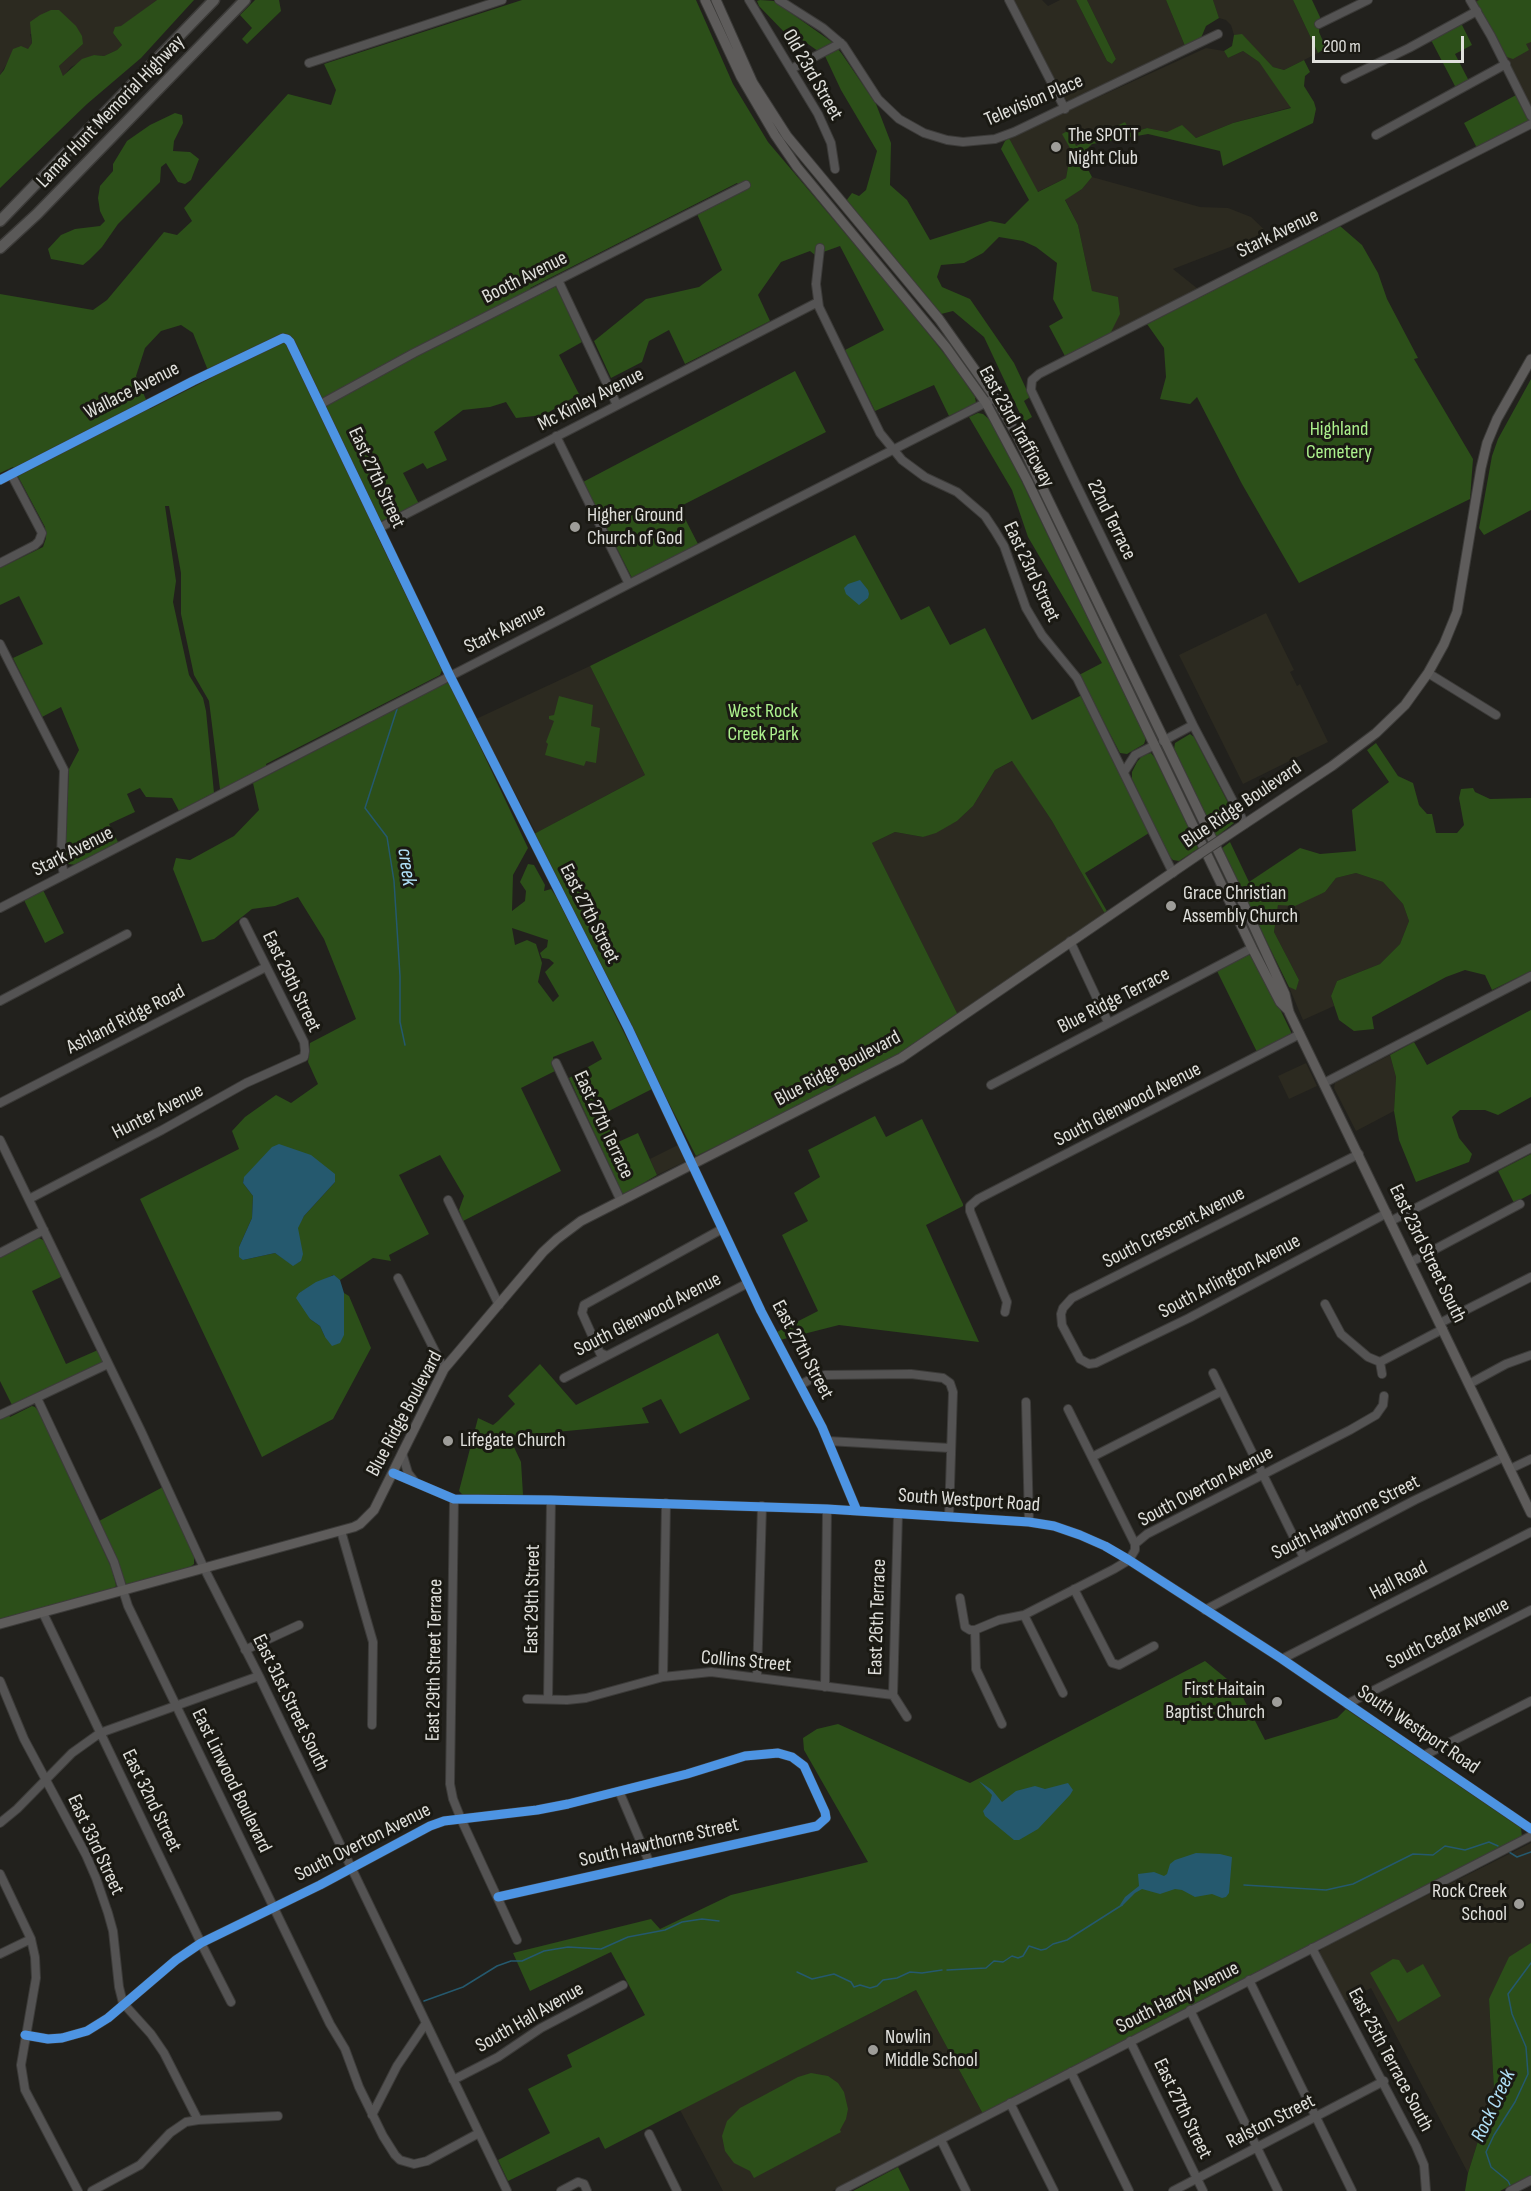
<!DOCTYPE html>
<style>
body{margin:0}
#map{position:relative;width:1531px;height:2191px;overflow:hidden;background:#22211d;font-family:"Sofia Sans Condensed",sans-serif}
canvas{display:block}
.scale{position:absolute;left:1312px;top:36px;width:152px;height:27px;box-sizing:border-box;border:3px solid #e0e0dc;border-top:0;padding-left:8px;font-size:18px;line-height:21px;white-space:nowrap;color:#e0e0dc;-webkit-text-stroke:4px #1a1913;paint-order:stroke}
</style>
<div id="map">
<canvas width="1531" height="2191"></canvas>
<div class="scale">200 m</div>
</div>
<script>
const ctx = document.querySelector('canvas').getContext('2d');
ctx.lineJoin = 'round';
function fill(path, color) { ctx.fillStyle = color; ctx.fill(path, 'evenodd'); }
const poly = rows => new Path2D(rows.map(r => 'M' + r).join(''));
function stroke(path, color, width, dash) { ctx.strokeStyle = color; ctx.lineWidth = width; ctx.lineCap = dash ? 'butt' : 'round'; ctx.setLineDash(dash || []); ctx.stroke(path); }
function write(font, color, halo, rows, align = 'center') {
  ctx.font = font + ' "Sofia Sans Condensed",sans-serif'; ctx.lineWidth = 6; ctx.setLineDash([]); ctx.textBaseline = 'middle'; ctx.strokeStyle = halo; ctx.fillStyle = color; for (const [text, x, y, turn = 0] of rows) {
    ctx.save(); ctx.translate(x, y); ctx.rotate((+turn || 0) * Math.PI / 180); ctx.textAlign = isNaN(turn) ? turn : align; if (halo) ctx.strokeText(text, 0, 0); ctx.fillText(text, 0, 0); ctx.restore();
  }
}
fill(poly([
 [0,0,157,0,113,33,122,45,117,50,104,56,94,55,71,67,63,77,59,66,83,44,30,34,32,43,28,50,9,60,0,75],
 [1013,0,1042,0,1048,6,1060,0,1076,0,1107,61,1112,64,1116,59,1087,0,1166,0,1185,46,1071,101,1066,100],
 [1213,0,1293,0,1318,53,1284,70,1273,67,1242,35,1234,35,1231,25,1226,20,1219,18],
 [1473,0,1531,0,1531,109],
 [1206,48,1224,51,1228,58,1243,51,1259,62,1292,107,1233,123,1196,138,1182,126,1167,132,1147,128,1130,133,1125,123,1076,146,1069,131,1063,134,1071,150,1066,178,1037,192,1009,138],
 [1092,177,1200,207,1228,208,1251,217,1271,236,1259,236,1173,269,1198,289,1109,336,1092,291,1078,225,1065,199,1082,189],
 [1266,613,1294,670,1290,672,1297,686,1300,684,1328,742,1243,784,1179,655],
 [590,666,645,775,536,833,476,719],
 [1013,761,1052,821,1105,914,958,1015,872,843,895,832,923,837,957,821,973,806,995,770],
 [1356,873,1383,882,1403,904,1409,921,1400,944,1380,964,1337,981,1331,996,1334,1006,1303,1020,1289,987,1296,989,1299,980,1274,932,1278,904,1325,892,1336,878],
 [1390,1055,1396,1077,1394,1111,1356,1131,1334,1088,1335,1083],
 [1306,1063,1317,1086,1289,1099,1278,1076],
 [678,1145,686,1161,657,1175,650,1159],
 [1531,1843,1531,1943,1489,1999,1494,2090,1468,2173,1371,1988,1344,2002,1320,1955,1320,1951,1324,1947],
 [916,1990,983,2114,832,2191,723,2191,680,2110]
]), '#2c2a20');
fill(poly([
 [157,0,194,0,141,58,87,104,0,188,0,75,4,70,13,49,21,46,28,49,32,43,30,22,40,15,51,10,59,10,76,26,82,36,83,44,59,66,63,76,82,59,94,55,104,56,117,50,122,45,113,33,115,27,121,26],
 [255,0,279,0,281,11,247,44,242,39,252,28,240,15],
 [522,0,696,0,733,84,768,142,900,298,954,366,975,397,976,403,949,416,934,385,875,411,845,350,884,330,840,246,815,255,810,251,781,262,758,295,770,321,685,364,669,330,649,341,642,362,611,378,594,341,646,299,699,287,722,270,697,214,743,191,737,183,530,288,533,297,556,286,582,342,559,355,579,394,544,415,516,418,506,402,490,407,463,410,434,432,447,460,427,469,423,463,403,473,419,504,382,521,375,531,442,670,440,675,266,764,267,767,223,790,220,789,209,701,194,675,181,614,181,573,169,506,165,506,176,581,173,602,189,675,203,698,206,711,214,793,179,811,172,798,146,797,140,788,127,794,135,812,109,824,119,844,77,865,68,864,65,856,69,769,79,750,61,707,42,717,13,658,43,644,19,596,0,605,0,568,43,547,46,538,45,527,13,467,0,473,0,294,93,310,107,300,164,232,177,235,192,221,184,208,288,94,331,105,336,90,324,64],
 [181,325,193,333,211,378,150,409,136,376,145,348,161,331],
 [760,0,774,1,832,42,842,54,876,104,891,143,890,185,907,200,930,240,990,221,1005,224,1029,200,1001,149,1005,141,1009,138,1038,192,1066,178,1071,150,1062,134,1069,130,1076,146,1125,122,1131,133,1147,128,1167,132,1182,125,1196,138,1233,123,1291,108,1259,62,1243,51,1228,58,1224,51,1232,46,1234,35,1242,34,1273,67,1284,70,1304,60,1310,72,1305,76,1304,86,1314,102,1316,109,1313,123,1223,166,1220,151,1148,134,1092,144,1087,149,1084,162,1092,177,1082,189,1065,200,1078,225,1092,291,1118,297,1120,314,1109,336,1066,358,1049,326,1063,318,1053,299,1057,263,1036,247,1023,241,999,237,983,253,964,263,941,265,937,277,942,287,970,299,1014,363,1030,397,1024,401,1032,417,1024,422,984,337,953,311,941,314,846,201,852,193,859,196,866,190,877,151,841,90,825,56,798,37,788,36,759,6,757,1],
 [1076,0,1087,0,1116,59,1112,64,1107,61],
 [1166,0,1213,0,1219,18,1206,26,1201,38,1185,46],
 [1293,0,1312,0,1320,17,1319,32,1326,48,1318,53],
 [1479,0,1531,0,1531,42,1526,44,1529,50,1513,59,1507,57,1476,2],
 [1461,23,1472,45,1455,54,1469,81,1456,88,1431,40],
 [1518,94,1529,121,1477,148,1464,123],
 [175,113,182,115,183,123,174,141,173,151,190,152,199,159,191,180,185,184,178,182,166,163,161,167,160,182,118,224,102,247,89,260,83,265,51,259,48,249,61,235,75,229,100,226,105,221,100,211,98,198,100,186,113,171,113,164,127,141,150,125],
 [1340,226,1362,245,1378,273,1387,299,1418,358,1414,359,1473,459,1470,499,1299,583,1242,484,1197,397,1190,404,1160,399,1166,377,1164,348,1147,324],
 [795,371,826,432,679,507,698,544,632,578,583,482],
 [1531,379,1531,510,1484,535,1479,528,1492,456,1498,439],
 [978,413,983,414,990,420,1009,455,1146,738,1144,744,1127,754,1120,753,1079,675,1102,663,1028,537,1012,490,969,417],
 [855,535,901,620,929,606,950,645,985,628,1032,720,1082,695,1149,833,1085,873,1108,913,1105,914,1052,821,1012,761,995,770,973,806,957,821,936,833,923,837,895,832,872,843,958,1015,887,1062,888,1065,696,1156,532,835,645,775,590,666],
 [449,681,528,848,513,875,512,911,525,901,526,891,520,882,528,864,534,865,545,885,544,891,551,889,557,898,652,1089,603,1114,616,1143,638,1133,657,1175,623,1195,569,1078,602,1059,593,1041,553,1057,555,1071,521,1088,561,1171,463,1221,459,1210,464,1196,440,1155,399,1175,429,1234,389,1255,391,1261,373,1258,340,1280,333,1275,299,1293,310,1319,320,1326,325,1337,344,1335,344,1293,349,1296,371,1348,333,1419,262,1457,140,1199,239,1149,232,1131,245,1117,276,1095,291,1103,318,1084,308,1062,310,1043,356,1019,324,939,298,897,275,906,252,909,214,939,202,942,173,869,176,858,190,860,234,836,259,810,253,783],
 [512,928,548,940,547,947,540,953,542,958,549,959,554,963,545,972,559,996,553,1002,538,982,542,963,536,944,527,940,515,945],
 [273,1147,335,1182,304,1216,297,1228,301,1261,293,1265,275,1253,243,1260,239,1247,252,1218,253,1196,243,1183,244,1178],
 [559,696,593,705,591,726,600,728,596,763,586,761,584,766,545,755,548,744,546,742,554,721,549,719,549,716,554,715],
 [1190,734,1194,737,1236,818,1234,823,1216,837,1174,749,1175,743],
 [1376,743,1398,776,1413,783,1419,805,1427,814,1432,814,1436,833,1457,833,1464,825,1459,798,1461,789,1473,788,1475,792,1490,799,1531,798,1531,971,1492,990,1485,975,1465,970,1446,977,1372,1017,1374,1029,1354,1031,1339,1020,1331,996,1337,981,1380,964,1400,944,1409,921,1403,904,1383,882,1356,873,1336,878,1325,892,1295,906,1278,905,1274,932,1299,980,1296,990,1289,987,1221,849,1230,842,1249,882,1300,848,1320,854,1356,851,1352,810,1389,782,1367,750],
 [1151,753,1155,758,1199,848,1179,861,1173,860,1168,855,1132,779,1132,772,1137,762,1143,755],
 [43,890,64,933,45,943,24,900],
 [1247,954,1254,957,1258,963,1291,1032,1291,1036,1258,1054,1217,971],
 [1531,1010,1531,1097,1498,1115,1485,1110,1460,1110,1452,1117,1459,1138,1472,1154,1469,1162,1416,1182,1399,1140,1394,1111,1396,1077,1390,1055,1414,1042,1427,1065],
 [875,1116,886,1137,922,1119,963,1204,963,1206,926,1225,979,1342,839,1325,780,1340,777,1332,818,1311,782,1235,808,1221,794,1193,820,1177,808,1150],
 [1531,1154,1531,1194,1514,1203,1498,1171],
 [39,1238,47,1242,63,1276,32,1291,66,1364,98,1350,103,1361,102,1364,13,1407,0,1381,0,1257],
 [718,1333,750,1399,680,1434,661,1399,642,1408,649,1423,536,1434,513,1445,521,1462,523,1495,464,1496,459,1491,478,1418,493,1425,498,1421,515,1404,508,1396,540,1364,576,1405],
 [32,1406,35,1407,40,1413,112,1569,116,1585,115,1589,0,1625,0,1415,8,1412,10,1417],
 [163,1487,194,1556,194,1564,190,1567,130,1585,126,1584,99,1521],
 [1205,1661,1238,1688,1265,1740,1337,1718,1346,1709,1521,1828,1522,1837,983,2114,916,1990,605,2149,599,2137,508,2181,498,2160,550,2133,528,2089,572,2067,567,2055,645,2015,611,1952,530,1991,513,1953,651,1919,660,1929,731,1895,868,1862,804,1750,803,1738,817,1729,838,1724,970,1783],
 [1531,1943,1531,2175,1500,2191,1465,2191,1468,2173,1494,2090,1489,1999,1509,1957],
 [1393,1959,1399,1960,1407,1973,1423,1964,1441,1996,1398,2022,1370,1973],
 [811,2073,828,2076,838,2083,844,2092,848,2109,846,2119,840,2130,841,2132,754,2178,750,2171,734,2163,725,2151,722,2136,727,2121,740,2108,798,2077],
 [898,2167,910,2191,853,2191]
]), '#2c4f19');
fill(poly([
 [860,580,868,590,869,594,868,598,859,605,846,594,844,588,848,584],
 [279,1144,311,1155,335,1174,335,1182,304,1216,298,1228,303,1254,301,1261,293,1266,275,1253,243,1260,239,1257,239,1247,252,1218,253,1196,243,1183,244,1177,272,1147],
 [334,1275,340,1280,344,1293,344,1335,340,1343,332,1346,325,1337,320,1326,310,1319,296,1298,299,1293,316,1282],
 [979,1781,992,1790,1002,1802,1016,1791,1035,1786,1045,1789,1068,1783,1073,1790,1070,1795,1038,1829,1019,1840,1014,1840,985,1816,983,1811,990,1802,992,1795],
 [1196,1853,1220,1854,1232,1857,1229,1893,1226,1897,1222,1898,1212,1894,1195,1897,1182,1890,1175,1889,1160,1894,1142,1889,1135,1893,1122,1906,1120,1905,1125,1897,1139,1886,1138,1874,1154,1872,1164,1876,1167,1874,1170,1864,1175,1860]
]), '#25596e');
stroke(poly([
 [398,706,365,808,387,837,394,881,400,976,400,1022,405,1045],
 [1509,1852,1517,1857,1531,1852],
 [1244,1885,1326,1890,1353,1884,1413,1854,1433,1855,1445,1846,1465,1850,1489,1842,1498,1846],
 [947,1970,986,1968,994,1961,1003,1962,1012,1956,1018,1958,1023,1956,1029,1946,1041,1950,1046,1949,1053,1944,1067,1940,1122,1905],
 [797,1972,812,1979,834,1974,851,1982,854,1987,860,1985,870,1988,877,1986,883,1980,897,1978,910,1972,922,1973,942,1970],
 [424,2001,463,1987,497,1966,511,1961,522,1961,544,1951,568,1947,601,1949,628,1937,665,1930,682,1922,702,1919,719,1921],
 [1511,2187,1508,2181,1491,2167,1486,2152,1494,2135,1515,2102,1528,2074,1526,2047,1512,2014,1508,1994,1531,1963]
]), '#25596e', 1.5);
const minor = poly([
 [749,0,818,114,831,143,835,169],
 [779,0,823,28,843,45,878,99,899,119,924,133,947,140,963,142,995,139,1014,132,1218,34],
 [1009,0,1065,109],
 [1470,0,1491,36,1531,116],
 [1319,24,1368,0],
 [309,63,502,0],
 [791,69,841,43],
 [1345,79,1409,48,1477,11],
 [1376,135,1506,64],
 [820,248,816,284,819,307,880,433,902,460,925,477,957,492,985,516,995,531,1004,546,1026,608,1042,635,1077,678,1173,873],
 [558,280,617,405],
 [321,404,414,353,746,185],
 [556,436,629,584],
 [0,480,193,381,283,338,287,339,290,342,450,676,628,1028,761,1311,822,1427,857,1511],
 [379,528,818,302],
 [0,563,35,545,39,541,42,533,11,474],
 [0,644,64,770,61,859,64,875],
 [1428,673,1496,715],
 [1163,741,1193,725],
 [1124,772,1135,755,1155,745],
 [1245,824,1193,725,1075,482,1031,390,1032,380,1039,374,1531,124],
 [0,908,629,584,991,400],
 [1070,941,1108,1022],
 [0,1001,127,934],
 [556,1063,621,1201],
 [1324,1083,1531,976],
 [991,1085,1252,948],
 [0,1103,266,967],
 [0,1140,141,1431,204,1568,259,1676,507,2191],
 [1359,1154,1072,1298,1063,1308,1061,1314,1062,1325,1080,1359,1089,1364,1096,1363,1189,1318,1387,1213],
 [29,1199,162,1130,246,1083,304,1057,305,1051,304,1042,244,922],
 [448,1200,499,1305],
 [1391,1221,1531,1148],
 [0,1253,44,1230],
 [1411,1262,1520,1204],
 [398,1278,444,1369],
 [1325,1304,1341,1334,1368,1357,1380,1362],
 [1005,1312,1007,1302,970,1211,970,1206,978,1199,1300,1034],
 [1440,1323,1531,1277],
 [605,1355,600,1353,582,1313,584,1305,722,1229],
 [1380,1362,1443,1329],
 [1380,1362,1382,1374],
 [1213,1373,1304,1558],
 [564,1378,748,1283],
 [1469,1384,1506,1364,1531,1355],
 [800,1385,813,1378,825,1375,911,1374,943,1378,950,1383,953,1392,949,1517],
 [37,1398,114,1562,128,1606,330,2024,345,2049,359,2087,383,2136,395,2155,400,2160,414,2164,427,2161,479,2133],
 [1026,1402,1029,1522],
 [1068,1409,1135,1544],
 [0,1415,108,1364],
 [828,1441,950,1448],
 [402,1453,408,1473,415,1482],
 [1092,1457,1222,1391],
 [1510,1469,1531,1459],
 [393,1473,454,1499,551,1500,827,1509,1029,1522,1054,1526,1080,1535,1105,1546,1129,1560,1282,1659,1531,1829],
 [454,1499,450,1784,453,1799,461,1819,517,1940],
 [898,1514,893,1695,907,1717],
 [341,1531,373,1642,372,1725],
 [1074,1589,1112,1663,1119,1665,1154,1646],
 [960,1598,965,1627,970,1630,975,1630],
 [1205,1610,1415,1500,1504,1457],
 [43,1613,201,1943,231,2002],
 [1024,1615,1063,1693],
 [975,1630,999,1620,1024,1615,1114,1569,1129,1560,1135,1550,1135,1544,1147,1534,1350,1430,1376,1415,1383,1405,1384,1396],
 [975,1630,976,1669,1002,1724],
 [245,1650,299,1625],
 [1282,1659,1531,1532],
 [663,1677,666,1503],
 [757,1678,762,1506],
 [0,1681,24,1739,86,1855,96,1878,108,1913,113,1931,119,1987,123,2003,151,2034,164,2053,198,2120],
 [825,1687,827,1509],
 [527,1699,567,1700,586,1698,663,1677,711,1672,893,1695],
 [548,1699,551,1500],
 [1347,1704,1531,1610],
 [1423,1756,1531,1701],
 [619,1791,650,1864],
 [0,1823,17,1809,72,1753,100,1733,259,1676],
 [0,1874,31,1939,35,1957,36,1978,21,2065,25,2090,78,2191],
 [1312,1948,1416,2146,1424,2165,1426,2191],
 [0,1954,31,1939],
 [1249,1980,1352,2191],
 [1190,2010,1278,2191],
 [25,2035,48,2039,62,2038,87,2031,108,2018,176,1960,201,1943,320,1885,430,1826,444,1821,537,1810,568,1804,687,1774,745,1756,778,1753,792,1757,804,1766,825,1812,826,1818,817,1826,498,1897],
 [1130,2041,1203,2191],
 [1071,2072,1129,2191],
 [453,2080,498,2057,541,2028,623,1985],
 [1010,2103,1054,2191],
 [372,2115,397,2066,426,2023],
 [649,2134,677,2191],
 [941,2140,966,2191],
 [92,2191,140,2165,170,2133,186,2122,198,2120,278,2116],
 [561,2191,578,2182,584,2184,587,2191],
 [840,2191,1531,1836],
 [1173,2191,1384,2081],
 [1510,2191,1531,2180]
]);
const major = poly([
 [705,0,741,77,775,135,797,167,946,347,986,403,1027,480,1252,948,1280,1002,1289,1011],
 [716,0,753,83,787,136,939,319,995,398,1017,435,1244,905,1285,994,1289,1012,1531,1513],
 [1225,837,1332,766,1376,733,1405,705,1428,673,1444,644,1457,612,1481,468,1487,443,1497,419,1531,359],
 [0,1624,354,1527,360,1524,374,1510,444,1369,543,1252,557,1239,581,1221,901,1058,1195,857]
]);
const highway = poly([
 [0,221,214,0],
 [0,248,37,214,245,0]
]);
stroke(minor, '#3c3b39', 10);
stroke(major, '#3c3b39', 11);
stroke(highway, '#3c3b39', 13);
stroke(minor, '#545353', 8);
stroke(major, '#5e5c5b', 9);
stroke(highway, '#5a5958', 10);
const majorBridge = poly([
 [1195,857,1225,837]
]);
stroke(majorBridge, '#3c3b39', 11, []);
stroke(majorBridge, '#5e5c5b', 9);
stroke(poly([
 [0,480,193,381,283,338,287,339,290,342,450,676,628,1028,761,1311,822,1427,857,1511],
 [393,1473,454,1499,551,1500,827,1509,1029,1522,1054,1526,1080,1535,1105,1546,1129,1560,1282,1659,1531,1829],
 [25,2035,48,2039,62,2038,87,2031,108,2018,176,1960,201,1943,320,1885,430,1826,444,1821,537,1810,568,1804,687,1774,745,1756,778,1753,792,1757,804,1766,825,1812,826,1818,817,1826,498,1897]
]), '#4d94e3', 9);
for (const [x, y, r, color] of [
 [1056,147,6,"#9e9d99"],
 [575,527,6,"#9e9d99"],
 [1171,906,6,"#9e9d99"],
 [448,1441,6,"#9e9d99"],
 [1277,1702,6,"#9e9d99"],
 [1519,1904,6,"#9e9d99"],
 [873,2050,6,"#9e9d99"]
]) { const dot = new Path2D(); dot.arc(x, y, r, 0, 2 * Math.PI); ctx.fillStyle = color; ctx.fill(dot); stroke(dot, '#1a1913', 2); }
write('20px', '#e0e0dc', '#1a1913', [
 ["Old 23rd Street",812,75,60],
 ["Television Place",1034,101,-23],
 ["Lamar Hunt Memorial Highway",111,112,-46],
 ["Stark Avenue",1278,234,-26],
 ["Booth Avenue",525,278,-27],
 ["Wallace Avenue",132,391,-27],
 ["Mc Kinley Avenue",591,400,-27],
 ["East 23rd Trafficway",1016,427,61],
 ["East 27th Street",376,478,65],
 ["22nd Terrace",1111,520,64],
 ["East 23rd Street",1031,572,65],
 ["Stark Avenue",505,629,-27],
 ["Blue Ridge Boulevard",1242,805,-34],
 ["Stark Avenue",73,852,-27],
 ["East 27th Street",589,914,63],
 ["East 29th Street",291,982,64],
 ["Blue Ridge Terrace",1114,1001,-27],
 ["Ashland Ridge Road",126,1020,-27],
 ["Blue Ridge Boulevard",838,1069,-28],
 ["South Glenwood Avenue",1128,1105,-27],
 ["Hunter Avenue",158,1112,-27],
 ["East 27th Terrace",603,1125,65],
 ["South Crescent Avenue",1174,1228,-27],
 ["East 23rd Street South",1427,1254,64],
 ["South Arlington Avenue",1230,1277,-28],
 ["South Glenwood Avenue",648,1315,-27],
 ["East 27th Street",802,1350,62],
 ["Blue Ridge Boulevard",405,1414,-62],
 ["South Overton Avenue",1206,1487,-28],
 ["South Westport Road",969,1501,4],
 ["South Hawthorne Street",1346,1518,-27],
 ["Hall Road",1399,1581,-27],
 ["East 29th Street",533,1599,-89],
 ["East 26th Terrace",878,1617,-88],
 ["South Cedar Avenue",1448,1634,-27],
 ["East 29th Street Terrace",435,1660,-89],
 ["Collins Street",746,1662,5],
 ["East 31st Street South",290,1703,64],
 ["South Westport Road",1418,1730,34],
 ["East Linwood Boulevard",231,1781,64],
 ["East 32nd Street",151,1801,64],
 ["South Overton Avenue",363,1843,-27],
 ["South Hawthorne Street",659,1843,-13],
 ["East 33rd Street",95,1845,65],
 ["South Hardy Avenue",1178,1998,-27],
 ["South Hall Avenue",530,2018,-30],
 ["East 25th Terrace South",1390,2060,62],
 ["East 27th Street",1182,2109,64],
 ["Ralston Street",1271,2122,-27]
]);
write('20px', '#e0e0dc', '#1a1913', [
 ["The SPOTT",1068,136],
 ["Night Club",1068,159],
 ["Higher Ground",587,516],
 ["Church of God",587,539],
 ["Grace Christian",1183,894],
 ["Assembly Church",1183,917],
 ["Lifegate Church",460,1441],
 ["First Haitain",1265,1690,"right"],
 ["Baptist Church",1265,1713,"right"],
 ["Rock Creek",1507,1892,"right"],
 ["School",1507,1915,"right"],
 ["Nowlin",885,2038],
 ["Middle School",885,2061]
], 'left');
write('20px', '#acf18d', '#1a1913', [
 ["Highland",1339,430],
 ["Cemetery",1339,453],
 ["West Rock",763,712],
 ["Creek Park",763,735]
]);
write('italic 21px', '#b0e0f7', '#1a1913', [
 ["creek",406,867,82],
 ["Rock Creek",1494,2106,-65]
]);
</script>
